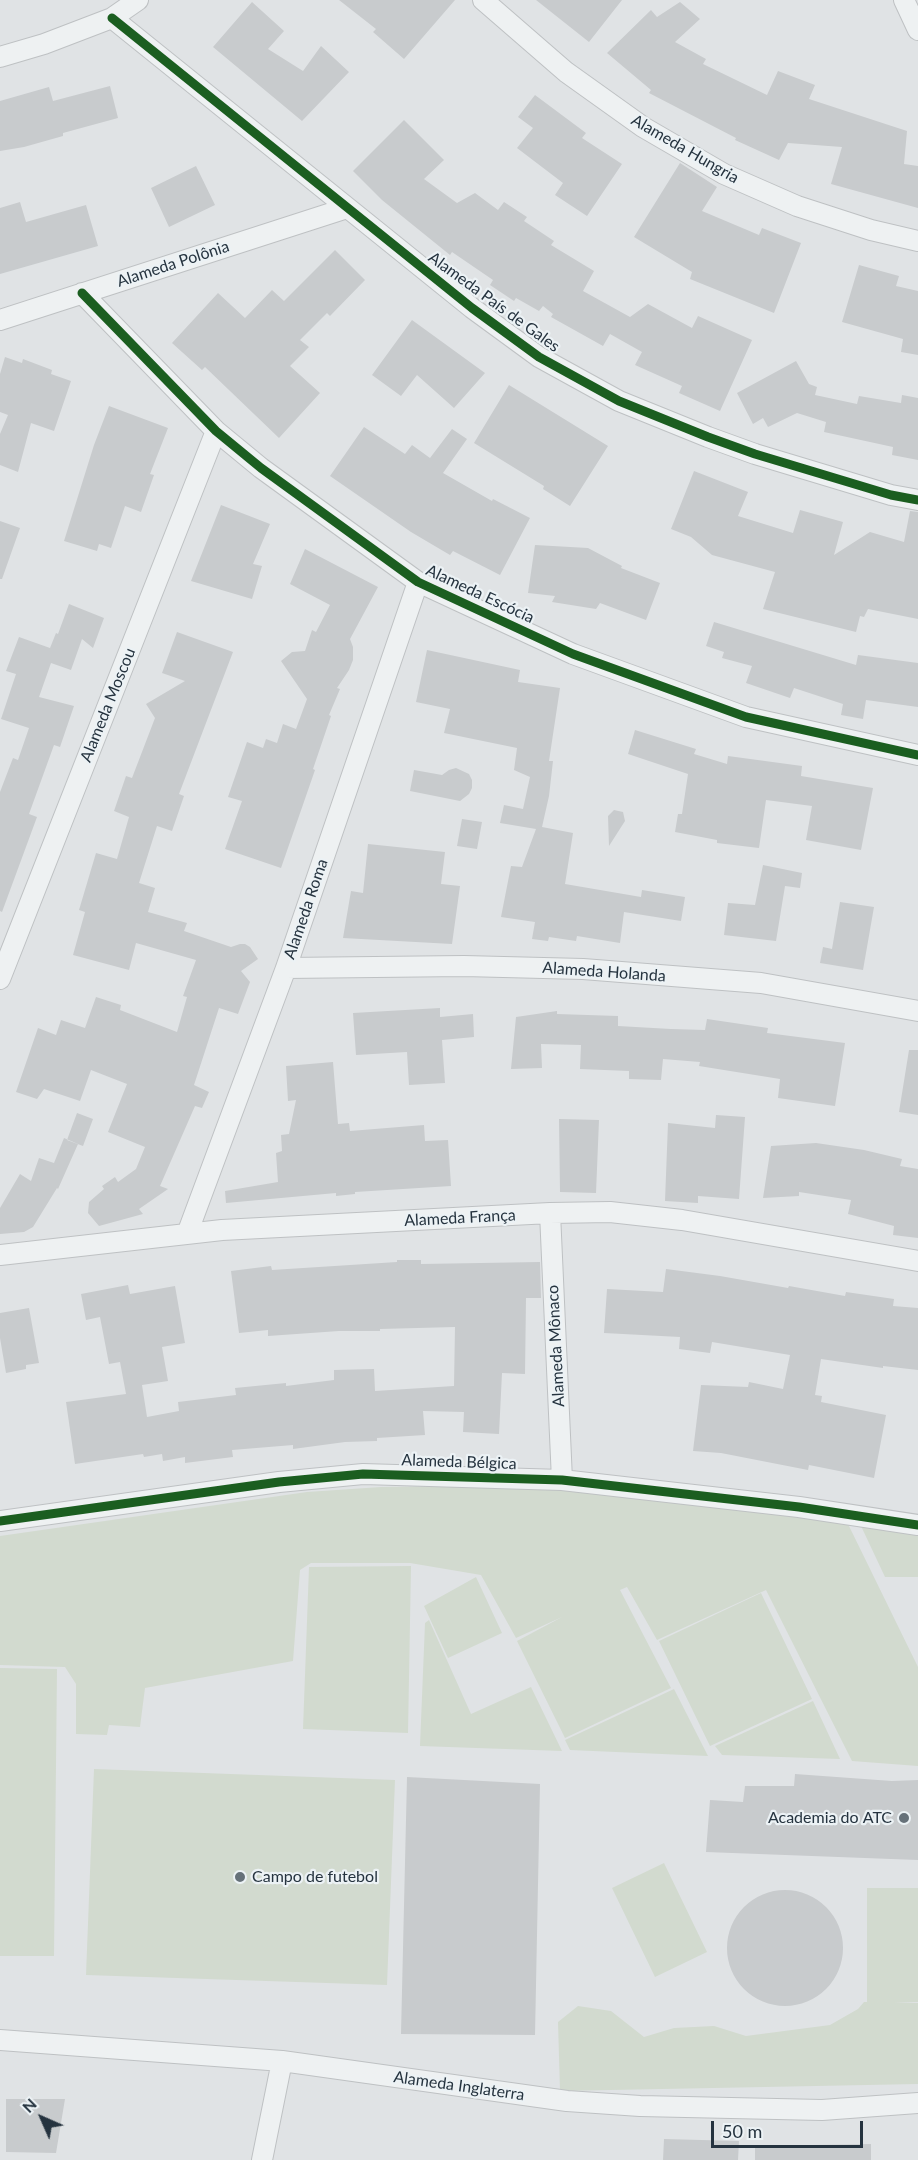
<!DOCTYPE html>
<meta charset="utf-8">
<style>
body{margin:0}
#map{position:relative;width:918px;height:2160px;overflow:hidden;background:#e0e3e5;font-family:Lato,sans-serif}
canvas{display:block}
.north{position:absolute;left:12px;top:2088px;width:60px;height:60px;-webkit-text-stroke:4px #ecf2f5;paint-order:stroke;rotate:315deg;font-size:16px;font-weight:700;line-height:24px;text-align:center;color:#25333f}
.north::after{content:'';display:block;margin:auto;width:21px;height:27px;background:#25333f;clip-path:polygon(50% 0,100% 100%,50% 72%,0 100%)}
.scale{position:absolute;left:711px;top:2121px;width:152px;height:27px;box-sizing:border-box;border:3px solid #25333f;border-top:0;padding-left:8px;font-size:18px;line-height:21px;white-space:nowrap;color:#25333f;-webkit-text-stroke:4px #ecf2f5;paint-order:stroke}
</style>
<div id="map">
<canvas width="918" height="2160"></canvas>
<div class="north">N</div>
<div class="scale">50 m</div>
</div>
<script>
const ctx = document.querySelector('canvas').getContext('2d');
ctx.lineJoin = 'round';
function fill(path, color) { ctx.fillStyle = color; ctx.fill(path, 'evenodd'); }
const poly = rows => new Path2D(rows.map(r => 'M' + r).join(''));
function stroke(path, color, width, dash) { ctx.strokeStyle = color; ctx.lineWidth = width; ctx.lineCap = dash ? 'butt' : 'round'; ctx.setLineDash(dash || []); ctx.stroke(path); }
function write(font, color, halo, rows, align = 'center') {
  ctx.font = font + ' Lato,sans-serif'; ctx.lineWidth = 4.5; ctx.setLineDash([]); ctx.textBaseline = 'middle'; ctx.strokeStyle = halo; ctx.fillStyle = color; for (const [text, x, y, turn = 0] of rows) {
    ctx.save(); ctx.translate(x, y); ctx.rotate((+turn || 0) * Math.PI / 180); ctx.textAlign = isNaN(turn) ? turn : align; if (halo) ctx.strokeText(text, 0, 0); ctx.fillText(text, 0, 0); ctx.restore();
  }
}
fill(poly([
 [504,1485,612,1490,848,1524,918,1667,918,1766,852,1761,766,1590,657,1640,627,1587,620,1590,671,1688,565,1738,517,1641,562,1617,516,1638,481,1575,410,1563,311,1563,300,1570,293,1661,145,1688,140,1727,109,1725,107,1735,76,1734,76,1684,65,1667,0,1665,0,1536,307,1492,381,1487],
 [861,1526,918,1533,918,1577,885,1577],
 [411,1566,408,1733,303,1729,309,1567],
 [476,1577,502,1633,448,1658,424,1606],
 [761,1593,812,1699,710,1746,659,1641],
 [429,1620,471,1714,531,1687,562,1751,420,1746,425,1623],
 [0,1668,57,1669,54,1956,0,1956],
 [674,1689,708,1756,570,1750,565,1740],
 [813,1701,840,1759,722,1755,715,1746],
 [94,1769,395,1780,387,1985,86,1975],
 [664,1863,707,1952,655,1977,612,1888],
 [867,1888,918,1888,918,2002,894,2002,918,2003,918,2084,560,2091,558,2022,578,2006,611,2011,644,2037,674,2028,714,2026,746,2036,830,2025,858,2009,864,2002,867,2002]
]), '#d2dacf');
fill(poly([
 [339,0,455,0,404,59,373,32,376,29],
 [536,0,622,0,589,42],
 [252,2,284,31,268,49,303,71,321,46,349,72,302,121,213,47],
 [680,2,700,19,675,42,706,59,703,64,767,95,778,71,815,85,809,99,907,131,904,164,918,166,918,208,831,184,842,147,788,143,779,160,735,140,736,138,649,93,651,90,607,53,651,10,657,17],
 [110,86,118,118,63,133,63,136,24,147,0,151,0,101,49,87,53,101],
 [535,95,586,133,582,138,622,164,587,216,555,195,563,183,517,148,533,128,518,117],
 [404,120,444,160,424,179,457,203,475,193,498,210,504,202,527,217,524,221,554,241,551,245,594,271,583,291,630,317,648,304,692,328,698,316,752,340,720,411,679,393,682,386,635,365,642,352,610,334,603,346,551,317,553,314,543,306,539,311,516,298,514,301,490,285,493,280,452,252,450,255,382,200,353,171],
 [680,163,717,187,702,211,759,235,762,228,801,243,774,313,690,279,692,272,634,237],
 [196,166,215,205,169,227,151,188],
 [20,202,26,222,86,205,98,246,0,274,0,208],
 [335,250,365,280,330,316,327,313,300,340,309,347,290,366,320,393,279,438,205,367,202,370,172,343,218,293,245,318,272,290,284,301],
 [859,265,899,276,896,286,918,291,918,355,901,352,903,339,842,322],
 [412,320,485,373,454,408,417,375,401,396,372,375],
 [5,357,22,363,23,359,52,370,51,374,71,381,54,431,31,423,18,472,0,465,0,434,8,415,0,412,0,374],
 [796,361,809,384,817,387,815,395,857,404,859,396,901,403,902,395,918,398,918,460,892,455,893,447,824,432,826,422,797,413,768,427,763,418,753,424,737,393],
 [509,385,608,446,570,506,543,489,544,486,474,443],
 [109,406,168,428,150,474,154,475,141,512,125,506,111,548,99,544,97,551,64,541,94,445],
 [364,427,405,454,412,445,430,458,452,429,467,439,443,473,492,501,493,499,530,518,500,575,453,551,450,555,411,532,330,476],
 [694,471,748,492,738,516,793,533,800,510,843,522,834,555,870,532,904,542,910,511,918,512,918,619,868,609,864,617,860,616,856,632,763,609,775,572,712,555,691,537,671,529],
 [221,505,270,524,253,564,262,566,252,599,191,581],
 [0,521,20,528,2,579,0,579],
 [535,545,588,548,622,566,621,568,660,583,646,620,600,603,596,609,552,602,555,596,528,593],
 [305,549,378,587,350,639,353,647,353,660,349,670,337,688,340,689,329,715,331,716,313,769,315,770,281,868,225,849,242,801,228,797,247,742,263,748,266,739,277,743,283,724,296,729,307,699,281,661,292,652,305,651,312,630,316,632,330,605,290,584],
 [69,604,104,618,93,648,82,639,71,670,51,663,39,697,74,706,60,747,54,745,29,814,37,817,2,912,0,911,0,792,13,758,18,760,29,728,1,719,16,674,6,671,19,637,50,648,56,633,58,634],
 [714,622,856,665,858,655,918,663,918,707,866,700,863,719,841,715,843,704,794,688,790,698,746,683,752,666,722,658,724,652,706,646],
 [177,632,233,652,179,794,184,796,172,831,157,826,139,883,155,888,148,912,187,923,184,931,231,947,240,944,245,944,250,947,258,959,241,971,250,982,238,1014,219,1008,194,1085,209,1092,202,1108,195,1106,160,1186,168,1189,139,1209,143,1214,99,1226,88,1213,89,1202,104,1189,102,1186,115,1177,118,1182,136,1169,145,1147,108,1132,127,1084,91,1070,80,1101,44,1089,37,1099,16,1092,38,1028,56,1035,61,1020,85,1028,96,997,121,1005,120,1010,177,1032,187,997,183,996,196,960,136,943,129,970,73,955,85,912,79,910,96,853,117,859,129,817,114,811,126,776,132,778,155,718,146,704,185,681,162,673],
 [427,650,520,670,518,682,560,688,549,761,553,761,549,796,542,827,573,833,565,884,641,897,642,890,685,897,681,921,624,912,620,943,577,936,576,941,549,937,548,941,532,939,535,922,501,917,511,866,522,867,536,829,500,823,504,805,523,809,530,777,514,770,517,748,444,733,450,709,416,702],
 [635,730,696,749,694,754,727,764,728,756,802,766,801,776,873,788,861,850,806,840,812,806,766,800,759,848,717,843,717,840,675,832,678,814,682,814,688,774,628,754],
 [456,768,469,774,472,780,472,788,469,794,460,801,410,791,414,770,442,775,449,770],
 [614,810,623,812,625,821,609,846,608,816],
 [462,819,482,822,477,849,457,846],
 [368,844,445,852,441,884,460,886,452,944,343,938,351,891,363,893],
 [763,865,802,873,800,888,785,886,776,941,724,935,728,903,755,905],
 [840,902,874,907,863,970,820,963,823,947,832,949],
 [440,1008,440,1017,473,1014,474,1037,442,1040,445,1083,409,1085,407,1052,356,1055,353,1013],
 [557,1011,557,1014,618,1016,618,1026,671,1029,705,1030,707,1019,768,1028,767,1033,845,1043,835,1106,778,1098,780,1079,699,1066,700,1062,663,1059,661,1080,629,1079,629,1071,580,1069,581,1045,541,1044,542,1068,511,1069,516,1017],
 [909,1050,918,1050,918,1115,899,1112],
 [333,1062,338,1124,349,1123,350,1131,424,1125,425,1141,448,1140,451,1186,355,1192,355,1194,336,1196,336,1193,226,1203,225,1191,278,1182,276,1153,282,1151,281,1135,289,1134,296,1100,288,1101,286,1066],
 [77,1113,93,1119,83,1146,67,1140],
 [716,1115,745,1117,739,1199,698,1196,698,1203,665,1201,668,1123,715,1128],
 [559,1119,599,1120,596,1193,560,1192],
 [64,1138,78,1144,58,1189,57,1188,33,1227,24,1232,0,1234,0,1208,20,1174,31,1181,39,1158,54,1163],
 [816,1143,864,1150,902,1159,900,1166,918,1169,918,1238,893,1235,894,1226,848,1214,851,1200,799,1192,799,1196,763,1198,771,1146],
 [397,1260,421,1260,421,1264,540,1262,541,1298,526,1298,525,1374,502,1373,499,1434,463,1432,464,1412,423,1411,425,1435,377,1438,377,1441,345,1442,293,1449,293,1445,232,1450,233,1457,185,1463,185,1457,163,1461,162,1454,144,1457,143,1454,75,1464,66,1402,126,1394,120,1362,109,1364,100,1317,86,1320,81,1294,128,1285,130,1294,175,1286,185,1343,162,1347,168,1381,142,1385,147,1417,179,1411,178,1402,236,1395,235,1388,286,1383,286,1386,334,1380,334,1370,374,1369,375,1391,454,1386,455,1327,380,1329,380,1331,339,1331,268,1336,268,1330,239,1333,231,1271,271,1266,272,1270,397,1262],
 [666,1269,720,1276,788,1288,789,1286,845,1296,846,1292,894,1299,893,1306,918,1308,918,1370,883,1366,883,1368,821,1359,815,1395,822,1396,821,1402,886,1415,874,1478,809,1465,808,1470,721,1453,693,1451,701,1385,748,1387,749,1382,783,1389,790,1355,712,1342,710,1353,679,1349,680,1337,604,1333,607,1289,663,1292],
 [29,1308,39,1363,26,1365,26,1369,6,1373,0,1338,0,1313],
 [795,1774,892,1781,918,1780,918,1860,706,1852,710,1800,743,1802,745,1786,794,1786],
 [407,1777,540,1784,535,2035,401,2034],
 '727 1948a58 58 0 1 1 116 0a58 58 0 1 1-116 0Z',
 [6,2099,65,2099,56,2153,6,2152],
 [664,2139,739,2141,738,2160,663,2160],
 [871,2144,871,2160,755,2160,755,2146]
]), '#c8cbcd');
const minor = poly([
 [483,0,566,72,643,127,724,174,797,206,871,230,918,241],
 [904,0,918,30],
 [112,18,472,308,539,357,619,401,708,437,755,454,891,495,918,500],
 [0,57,44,44,112,18,138,0],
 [82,293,216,431,261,468,418,582,573,654,746,717,918,755],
 [0,320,347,208],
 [286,968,464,966,583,969,761,983,918,1011],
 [0,979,216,431],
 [550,1213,562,1480],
 [187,1234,286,968,418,582],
 [0,1255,222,1230,550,1213,610,1212,682,1220,918,1261],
 [0,1521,279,1482,363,1474,562,1480,799,1507,918,1525],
 [0,2040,282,2061,567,2101,640,2106,822,2110,918,2103],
 [262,2160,282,2061]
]);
stroke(minor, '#bec1c3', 22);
stroke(minor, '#eef1f2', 20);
stroke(poly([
 [112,18,472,308,539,357,619,401,708,437,755,454,891,495,918,500],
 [82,293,216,431,261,468,418,582,573,654,746,717,918,755],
 [0,1521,279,1482,363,1474,562,1480,799,1507,918,1525]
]), '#1b5e20', 9);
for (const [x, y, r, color] of [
 [904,1818,6,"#667179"],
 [240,1877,6,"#667179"]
]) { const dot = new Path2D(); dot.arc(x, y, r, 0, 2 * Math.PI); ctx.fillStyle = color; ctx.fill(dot); stroke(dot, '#ecf2f5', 2); }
write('16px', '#25333f', '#ecf2f5', [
 ["Alameda Hungria",685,149,30],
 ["Alameda Polônia",173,264,-18],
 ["Alameda País de Gales",494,302,36],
 ["Alameda Escócia",480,594,25],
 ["Alameda Moscou",108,705,-68],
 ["Alameda Roma",306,909,-71],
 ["Alameda Holanda",604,972,4],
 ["Alameda França",460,1218,-3],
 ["Alameda Mônaco",556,1346,-93],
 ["Alameda Bélgica",459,1462,2],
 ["Alameda Inglaterra",459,2086,8]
]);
write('16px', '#25333f', '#ecf2f5', [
 ["Academia do ATC",892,1818],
 ["Campo de futebol",252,1877,"left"]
], 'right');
</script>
